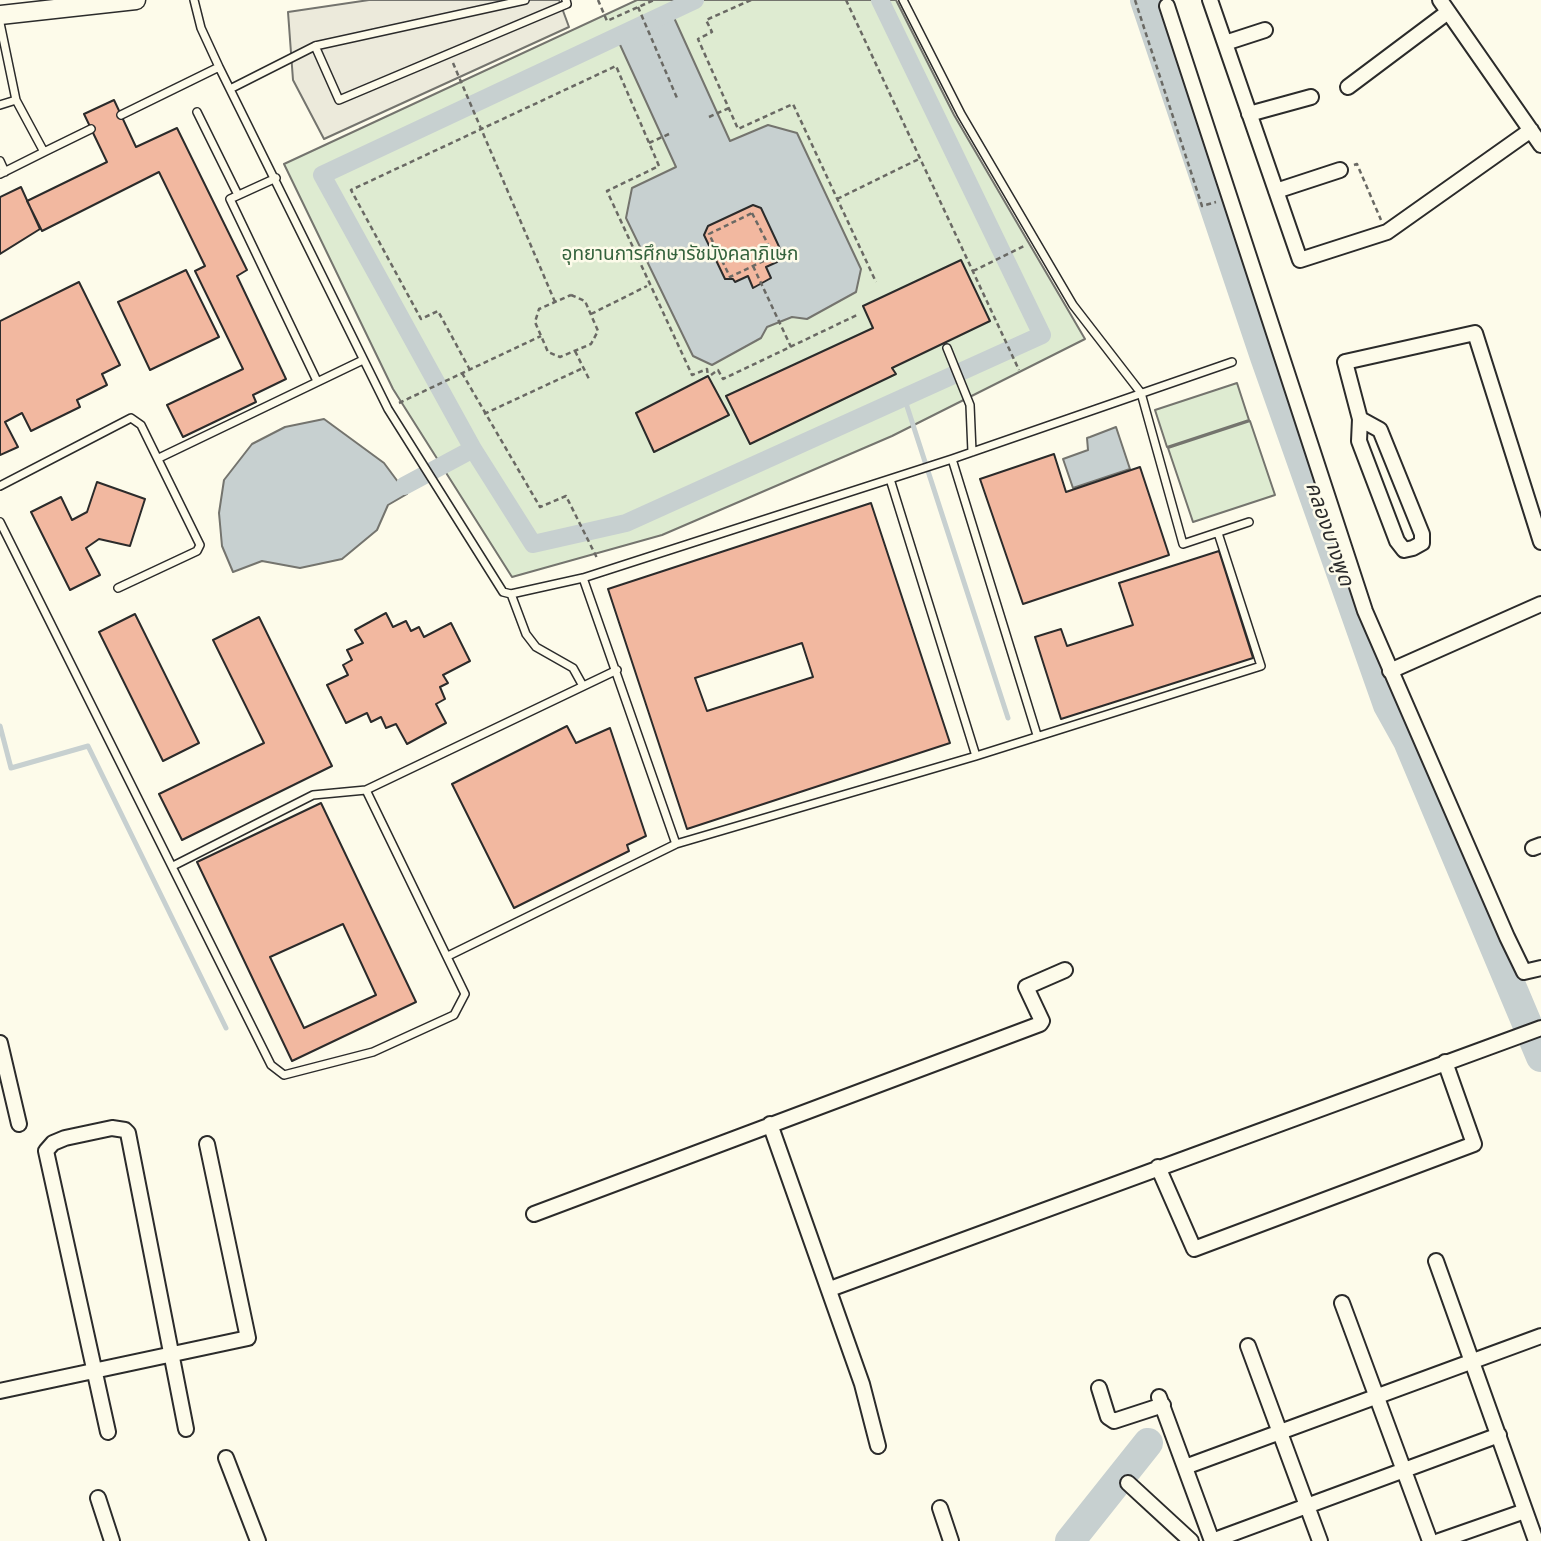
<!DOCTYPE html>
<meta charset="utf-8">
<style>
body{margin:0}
canvas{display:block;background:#fdfbea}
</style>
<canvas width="1541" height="1541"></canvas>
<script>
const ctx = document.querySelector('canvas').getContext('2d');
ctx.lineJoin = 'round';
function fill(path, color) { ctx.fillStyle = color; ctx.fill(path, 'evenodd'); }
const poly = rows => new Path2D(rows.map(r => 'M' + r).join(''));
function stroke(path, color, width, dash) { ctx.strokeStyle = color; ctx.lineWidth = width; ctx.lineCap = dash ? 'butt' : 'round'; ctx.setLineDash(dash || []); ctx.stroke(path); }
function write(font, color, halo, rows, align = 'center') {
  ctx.font = font + ' "PT Sans","Noto Sans Thai",sans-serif'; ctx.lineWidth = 5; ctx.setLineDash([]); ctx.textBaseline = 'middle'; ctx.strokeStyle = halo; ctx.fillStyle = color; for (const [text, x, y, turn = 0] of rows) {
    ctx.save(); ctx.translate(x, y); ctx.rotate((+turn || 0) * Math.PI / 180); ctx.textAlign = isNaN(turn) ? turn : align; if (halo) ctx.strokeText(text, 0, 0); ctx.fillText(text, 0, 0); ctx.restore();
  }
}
const green = poly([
 [637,0,896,0,954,115,1085,339,892,436,662,535,512,577,393,389,284,164,637,0],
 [1237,383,1249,420,1167,447,1155,410,1237,383],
 [1250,421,1275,495,1193,522,1168,448,1250,421]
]);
fill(green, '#deebd1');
stroke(green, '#74746e', 2);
const parking = poly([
 [369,0,559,0,569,27,324,139,293,80,288,12,369,0]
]);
fill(parking, '#eceadb');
stroke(parking, '#74746e', 2);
const water = poly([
 [671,11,730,141,768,125,797,133,861,269,856,292,807,319,792,317,767,327,761,338,712,365,693,356,626,218,632,188,676,167,616,36,671,11],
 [324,419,384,463,407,494,388,505,377,530,342,559,300,568,262,561,233,572,222,546,219,513,224,480,252,444,285,427,324,419],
 [1116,427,1130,469,1073,488,1063,459,1088,450,1087,438,1090,437,1116,427]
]);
fill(water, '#c7d0d0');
stroke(water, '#74746e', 2);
stroke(poly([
 [904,397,1008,718],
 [0,726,11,768,88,746,226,1028]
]), '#c7d0d0', 5);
stroke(poly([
 [695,0,322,175,473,449,533,544,626,523,1042,335,880,0],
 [404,486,473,449]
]), '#c7d0d0', 18);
stroke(poly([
 [1145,0,1265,357,1388,705,1408,741,1541,1057],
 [1070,1541,1148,1443]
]), '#c7d0d0', 30);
const building = poly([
 [114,100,136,147,177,128,247,270,237,276,286,379,253,395,256,402,183,437,167,405,243,369,195,271,205,266,159,172,42,231,27,201,107,162,84,114,114,100],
 [21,187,40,229,0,254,0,197,21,187],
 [753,205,761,208,782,253,777,262,766,267,771,278,753,288,748,276,735,282,733,279,725,279,704,235,708,226,753,205],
 [961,260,990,321,892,368,896,374,750,444,726,396,873,328,863,306,961,260],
 [186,270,219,337,150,370,118,302,186,270],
 [79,282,120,365,102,374,107,385,77,400,80,407,31,431,22,413,5,422,18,447,0,455,0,321,79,282],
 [708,376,729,415,654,452,636,413,708,376],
 [1054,454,1066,492,1140,467,1169,555,1023,604,980,479,1054,454],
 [97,482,145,499,130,546,99,539,86,548,100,575,70,590,31,512,61,497,72,520,87,512,97,482],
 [871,503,950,743,687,829,608,589,871,503],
 [802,643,813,677,707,711,695,678,802,643],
 [1219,551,1253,658,1061,719,1035,637,1061,629,1067,646,1133,625,1119,583,1219,551],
 [386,613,393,627,406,621,411,631,419,627,424,637,451,623,470,661,443,675,448,683,440,687,445,699,436,704,446,723,407,744,396,724,386,728,381,717,371,722,367,713,346,723,327,685,348,675,343,665,352,660,347,650,363,643,355,630,386,613],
 [135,614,199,743,163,761,99,632,135,614],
 [259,617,332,766,182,840,159,794,264,743,213,640,259,617],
 [567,726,576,743,610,728,646,836,627,845,629,851,514,908,452,784,567,726],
 [321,803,416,1002,292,1061,197,862,321,803],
 [343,924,376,995,304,1028,270,957,343,924]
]);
fill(building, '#f2b8a0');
stroke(building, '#2b2b2b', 2);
const service = poly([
 [194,0,201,28,219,67,388,409,503,592,511,594,583,578,952,459,1232,362],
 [903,0,961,114,1073,305,1141,393,1183,544,1249,522],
 [0,23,16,100,44,152,91,129],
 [315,46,339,100,567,4,566,0],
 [230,89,315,46,525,0],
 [0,105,16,100],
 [197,112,238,195],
 [121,115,219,67],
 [0,161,5,172],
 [0,174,44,152],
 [276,178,230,199,317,381],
 [947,348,970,405,972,452],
 [159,458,363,360],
 [952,459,1037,735],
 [890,479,976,756],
 [0,486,131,418,141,425,200,545,197,551,118,588],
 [0,522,271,1065,284,1075,373,1052,454,1015,465,994,366,790],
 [583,578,676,844],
 [511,594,526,634,536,647,573,668,583,686],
 [173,866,313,795,366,790,617,670],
 [448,956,676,844,976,756,1261,666,1218,533]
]);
const minor = poly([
 [1210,0,1300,260,1387,232,1531,130],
 [1440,0,1541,145],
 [1167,6,1365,611,1507,937,1524,972,1541,968],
 [1225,43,1265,30],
 [1348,87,1448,12],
 [1249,114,1311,97],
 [1276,191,1340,170],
 [1360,419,1345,362,1475,333,1541,542],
 [1360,419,1380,430,1422,534,1422,543,1413,548,1404,550,1397,541,1359,441,1360,419],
 [1390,671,1541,604],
 [1533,848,1541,845],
 [0,1043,19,1124],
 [770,1124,862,1384,878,1446],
 [1158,1167,1194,1249,1474,1144,1445,1062],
 [534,1214,1040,1024,1042,1021,1026,987,1065,970],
 [1436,1261,1536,1541],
 [830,1289,1541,1028],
 [1342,1303,1430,1541],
 [1248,1346,1320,1541],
 [1099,1388,1108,1417,1114,1421,1163,1405],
 [0,1391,248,1338,207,1144],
 [1159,1397,1212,1541],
 [108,1432,46,1151,53,1143,65,1138,112,1128,125,1130,128,1133,186,1429],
 [226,1458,258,1541],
 [1185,1467,1541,1336],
 [1128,1483,1191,1541],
 [98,1498,112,1541],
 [940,1508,951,1541],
 [1212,1541,1499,1435],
 [1439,1541,1525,1511]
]);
const tertiary = poly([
 [0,15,136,0]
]);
stroke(service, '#2b2b2b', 10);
stroke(minor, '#2b2b2b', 18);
stroke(tertiary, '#2b2b2b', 21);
stroke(poly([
 [598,0,607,21,654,0],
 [751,0,706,20,712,32,698,39,738,129,793,104,876,282],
 [846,0,1019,370],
 [1135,0,1202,206,1216,202],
 [638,7,677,98],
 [453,63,555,302],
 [709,117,729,108],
 [649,143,669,134],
 [1354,165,1357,164,1381,220],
 [837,199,921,158],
 [752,213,774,256,730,277,709,234,752,213],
 [753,266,791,347],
 [973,271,1024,246],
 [571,295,585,301,598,331,591,344,560,357,548,352,535,322,539,309,571,295],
 [591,314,647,286],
 [575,351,589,379],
 [470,370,438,311,421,319,351,190,616,66,659,166,607,191,692,375,707,369,708,376],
 [462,373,540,507,566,496,598,560],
 [711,375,718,370,723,379,857,315],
 [399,403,541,336],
 [484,414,583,368]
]), '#6a6964', 2.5, [5, 3.5]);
stroke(service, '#fdfbea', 7);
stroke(minor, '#fdfbea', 14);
stroke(tertiary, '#fdfbea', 18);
write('19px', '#34623c', '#fdfbea', [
 ["อุทยานการศึกษารัชมังคลาภิเษก",680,255]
]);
write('italic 21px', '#2b2b2b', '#fdfbea', [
 ["คลองบางพูด",1329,534,71]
]);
</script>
